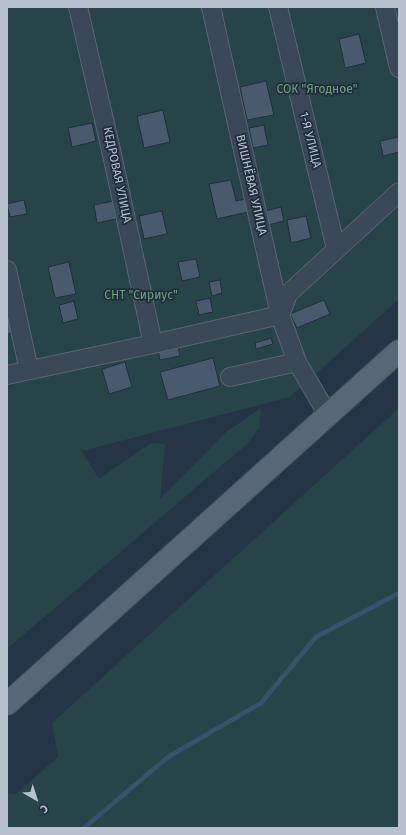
<!DOCTYPE html>
<meta charset="utf-8">
<style>
body{margin:0}
#map{position:relative;width:406px;height:835px;overflow:hidden;background:#253547;font-family:"Fira Sans",sans-serif}
canvas{display:block}
.frame{position:absolute;inset:0;border:8px solid #b8c2cf;pointer-events:none}
.north{position:absolute;left:16px;top:779px;width:40px;height:40px;-webkit-text-stroke:3px #1e2c3c;paint-order:stroke;rotate:141deg;font-size:11px;font-weight:700;line-height:16px;text-align:center;color:#b8c2cf}
.north::after{content:'';display:block;margin:auto;width:14px;height:18px;background:#b8c2cf;clip-path:polygon(50% 0,100% 100%,50% 72%,0 100%)}
</style>
<div id="map">
<canvas width="406" height="835"></canvas>
<div class="frame"></div>
<div class="north">С</div>
</div>
<script>
const ctx = document.querySelector('canvas').getContext('2d');
ctx.lineJoin = 'round';
function fill(path, color) { ctx.fillStyle = color; ctx.fill(path, 'evenodd'); }
const poly = rows => new Path2D(rows.map(r => 'M' + r).join(''));
function stroke(path, color, width, dash) { ctx.strokeStyle = color; ctx.lineWidth = width; ctx.lineCap = dash ? 'butt' : 'round'; ctx.setLineDash(dash || []); ctx.stroke(path); }
function write(font, color, halo, rows, align = 'center') {
  ctx.font = font + ' "Fira Sans",sans-serif'; ctx.lineWidth = 3.5; ctx.setLineDash([]); ctx.textBaseline = 'middle'; ctx.strokeStyle = halo; ctx.fillStyle = color; for (const [text, x, y, turn = 0] of rows) {
    ctx.save(); ctx.translate(x, y); ctx.rotate((+turn || 0) * Math.PI / 180); ctx.textAlign = isNaN(turn) ? turn : align; if (halo) ctx.strokeText(text, 0, 0); ctx.fillText(text, 0, 0); ctx.restore();
  }
}
fill(poly([
 [7,7,399,7,399,299,290,397,82,451,99,479,151,443,165,444,160,499,226,432,261,408,259,428,248,443,7,649],
 [399,408,399,828,7,828,7,793,16,794,58,757,52,723]
]), '#274548');
stroke(poly([
 [84,828,168,757,261,703,316,637,399,593]
]), '#37516f', 4.5);
const building = poly([
 [359,34,366,63,345,68,339,39,359,34],
 [266,81,274,115,247,120,240,87,266,81],
 [163,110,170,142,144,148,137,116,163,110],
 [92,123,96,141,72,147,68,128,92,123],
 [264,125,268,145,253,148,249,128,264,125],
 [398,137,399,152,383,156,380,141,398,137],
 [231,180,236,201,245,199,248,212,217,219,209,184,231,180],
 [24,200,27,214,10,217,7,204,24,200],
 [113,201,116,219,97,223,94,205,113,201],
 [281,207,284,221,268,225,265,211,281,207],
 [162,211,167,234,144,239,139,216,162,211],
 [306,216,311,238,291,243,287,220,306,216],
 [196,259,200,277,182,281,178,262,196,259],
 [69,262,76,294,55,298,48,267,69,262],
 [220,280,222,293,212,296,209,282,220,280],
 [210,298,213,312,199,315,196,301,210,298],
 [324,300,330,314,297,328,290,314,324,300],
 [74,301,78,319,63,323,59,305,74,301],
 [11,315,15,333,7,334,7,316,11,315],
 [271,338,273,344,256,349,255,343,271,338],
 [178,346,180,356,160,360,158,350,178,346],
 [213,358,220,386,168,400,160,372,213,358],
 [125,362,132,387,109,394,102,369,125,362]
]);
fill(building, '#49596e');
stroke(building, '#202e3e', 1);
const minor = poly([
 [78,7,111,150,153,344],
 [211,7,280,315,297,362,328,415],
 [278,7,336,249],
 [385,7,399,68],
 [7,270,29,370],
 [7,375,153,344,280,315,288,294,399,192],
 [230,377,297,362]
]);
const major = poly([
 [7,704,399,351]
]);
stroke(minor, '#586573', 20);
stroke(major, '#43505f', 24);
stroke(minor, '#3a4756', 18);
stroke(major, '#586676', 22);
write('12px', '#6da377', '#1e2c3c', [
 ["СОК \"Ягодное\"",317,90],
 ["СНТ \"Сириус\"",141,296]
]);
write('12px', '#b8c2cf', '#1e2c3c', [
 ["1-Я УЛИЦА",310,140,76],
 ["КЕДРОВАЯ УЛИЦА",117,175,78],
 ["ВИШНЁВАЯ УЛИЦА",251,185,77]
]);
</script>
